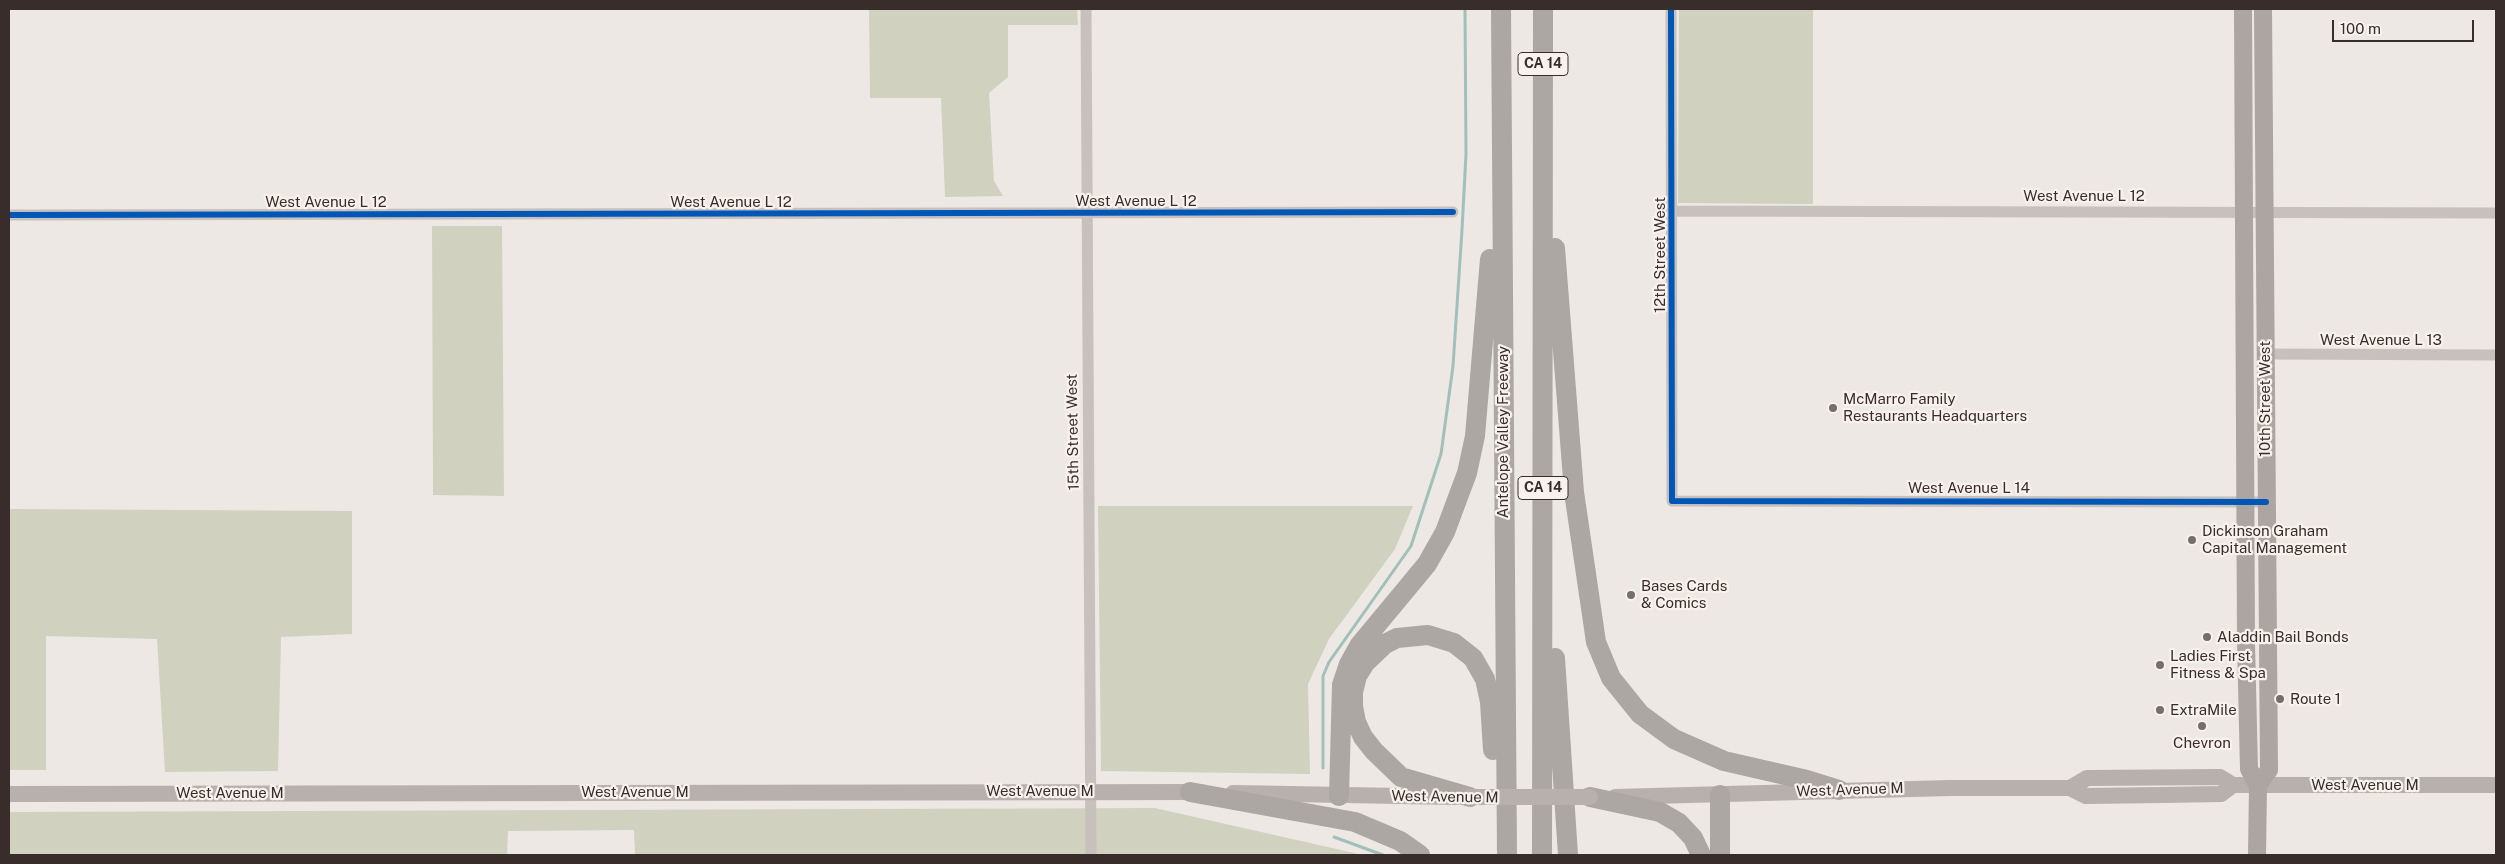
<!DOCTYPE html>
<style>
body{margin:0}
#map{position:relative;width:2505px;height:864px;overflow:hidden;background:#ede8e4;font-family:"Public Sans",sans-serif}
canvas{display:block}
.frame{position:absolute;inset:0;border:10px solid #382d2a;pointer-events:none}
.scale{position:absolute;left:2332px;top:20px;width:142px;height:22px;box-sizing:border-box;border:2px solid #382d2a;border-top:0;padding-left:6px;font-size:15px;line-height:18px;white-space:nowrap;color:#382d2a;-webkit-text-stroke:4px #f9f1ec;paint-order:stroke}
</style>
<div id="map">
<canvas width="2505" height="864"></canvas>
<div class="frame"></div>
<div class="scale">100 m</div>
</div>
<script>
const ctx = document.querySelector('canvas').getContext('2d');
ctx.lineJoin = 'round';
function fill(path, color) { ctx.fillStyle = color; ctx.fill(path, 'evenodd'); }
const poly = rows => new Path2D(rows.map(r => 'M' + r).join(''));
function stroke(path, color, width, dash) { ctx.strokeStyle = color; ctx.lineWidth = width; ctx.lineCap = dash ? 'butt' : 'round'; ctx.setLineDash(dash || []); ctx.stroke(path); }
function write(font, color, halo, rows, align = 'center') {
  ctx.font = font + ' "Public Sans",sans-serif'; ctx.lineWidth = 4.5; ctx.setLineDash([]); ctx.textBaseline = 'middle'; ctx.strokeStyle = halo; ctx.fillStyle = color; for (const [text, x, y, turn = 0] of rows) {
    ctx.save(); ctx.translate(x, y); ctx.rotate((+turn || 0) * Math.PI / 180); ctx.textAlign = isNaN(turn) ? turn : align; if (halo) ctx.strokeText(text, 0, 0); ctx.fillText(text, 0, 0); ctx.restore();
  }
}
fill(poly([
 [869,9,1077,9,1078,25,1008,25,1008,77,989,93,994,181,1003,196,945,197,941,98,870,98],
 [1679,9,1813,9,1813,204,1678,203],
 [432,226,502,226,504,496,433,495],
 [1098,506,1413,506,1395,549,1329,639,1308,684,1310,774,1101,771],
 [9,509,352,511,352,634,281,637,278,771,165,772,157,639,46,636,46,770,9,770],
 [1155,808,1363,855,635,855,634,830,508,831,507,855,9,855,9,812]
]), '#d0d2bf');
stroke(poly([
 [1323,768,1323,676,1329,662,1411,546,1441,454,1453,366,1462,230,1466,154,1465,9],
 [1334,837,1383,855]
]), '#a1bfbb', 3);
stroke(poly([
 [1086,9,1091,855],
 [1671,9,1672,501,2266,502],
 [1672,211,2496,213],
 [9,215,1453,212],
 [2265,354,2496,355]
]), '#c7c0bc', 11);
stroke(poly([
 [2070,788,2087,778,2220,777,2233,785,2496,785],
 [1233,793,1456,797],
 [9,794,1201,792],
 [1615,797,1950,788,2070,788,2086,796,2163,795,2221,794,2233,785]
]), '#b7b0ad', 16);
stroke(poly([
 [2243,9,2246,643,2249,769,2258,786,2257,855],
 [2258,786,2269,770,2263,9]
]), '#aca5a1', 18);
stroke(poly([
 [1501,9,1507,855],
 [1555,248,1574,492,1596,642,1611,678,1640,714,1674,739,1724,761,1807,780,1839,790],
 [1555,658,1568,855],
 [1190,792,1355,822,1400,841,1420,855],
 [1720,795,1720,855],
 [1339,796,1342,685,1349,664,1359,646,1427,564,1445,532,1467,473,1475,436,1490,259],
 [1470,797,1401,777,1374,751,1363,737,1356,722,1353,706,1353,692,1357,676,1365,663,1385,644,1397,638,1428,635,1454,643,1473,658,1485,679,1490,702,1493,750],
 [1590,797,1660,812,1679,823,1693,838,1701,855],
 [1542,855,1543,9]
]), '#aca7a3', 20);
stroke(poly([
 [1470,797,1590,797]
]), '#b7b0ad', 16);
stroke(poly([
 [1671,9,1672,501,2266,502],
 [9,215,1453,212]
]), '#0057b8', 6);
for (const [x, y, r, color] of [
 [1833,408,5,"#776e6b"],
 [2192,540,5,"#776e6b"],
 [1631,595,5,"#776e6b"],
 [2207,637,5,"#776e6b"],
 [2160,665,5,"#776e6b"],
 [2280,699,5,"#776e6b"],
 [2160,710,5,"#776e6b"],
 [2202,726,5,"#776e6b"]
]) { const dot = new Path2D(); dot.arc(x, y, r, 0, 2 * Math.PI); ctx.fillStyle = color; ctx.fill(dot); stroke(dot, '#f9f1ec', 2); }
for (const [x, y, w] of [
 [1543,64,50],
 [1543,488,50]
]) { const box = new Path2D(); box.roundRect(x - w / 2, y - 11.5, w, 23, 4); ctx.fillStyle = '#f9f1ec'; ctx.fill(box); stroke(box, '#382d2a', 1); }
write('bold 14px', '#382d2a', null, [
 ["CA 14",1543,64],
 ["CA 14",1543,488]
]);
write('15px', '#382d2a', '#f9f1ec', [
 ["West Avenue L 12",2084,196],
 ["West Avenue L 12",1136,201],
 ["West Avenue L 12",326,202],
 ["West Avenue L 12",731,202],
 ["12th Street West",1660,255,-90],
 ["West Avenue L 13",2381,340],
 ["10th Street West",2265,399,-90],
 ["15th Street West",1073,432,-91],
 ["Antelope Valley Freeway",1503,432,-90],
 ["West Avenue L 14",1969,488],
 ["West Avenue M",2365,785],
 ["West Avenue M",1850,790,-2],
 ["West Avenue M",1040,791],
 ["West Avenue M",635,792],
 ["West Avenue M",230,793],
 ["West Avenue M",1445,797,1]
]);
write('15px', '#382d2a', '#f9f1ec', [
 ["McMarro Family",1843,399],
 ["Restaurants Headquarters",1843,416],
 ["Dickinson Graham",2202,531],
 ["Capital Management",2202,548],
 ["Bases Cards",1641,586],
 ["& Comics",1641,603],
 ["Aladdin Bail Bonds",2217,637],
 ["Ladies First",2170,656],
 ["Fitness & Spa",2170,673],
 ["Route 1",2290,699],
 ["ExtraMile",2170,710],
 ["Chevron",2202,743,"center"]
], 'left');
</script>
